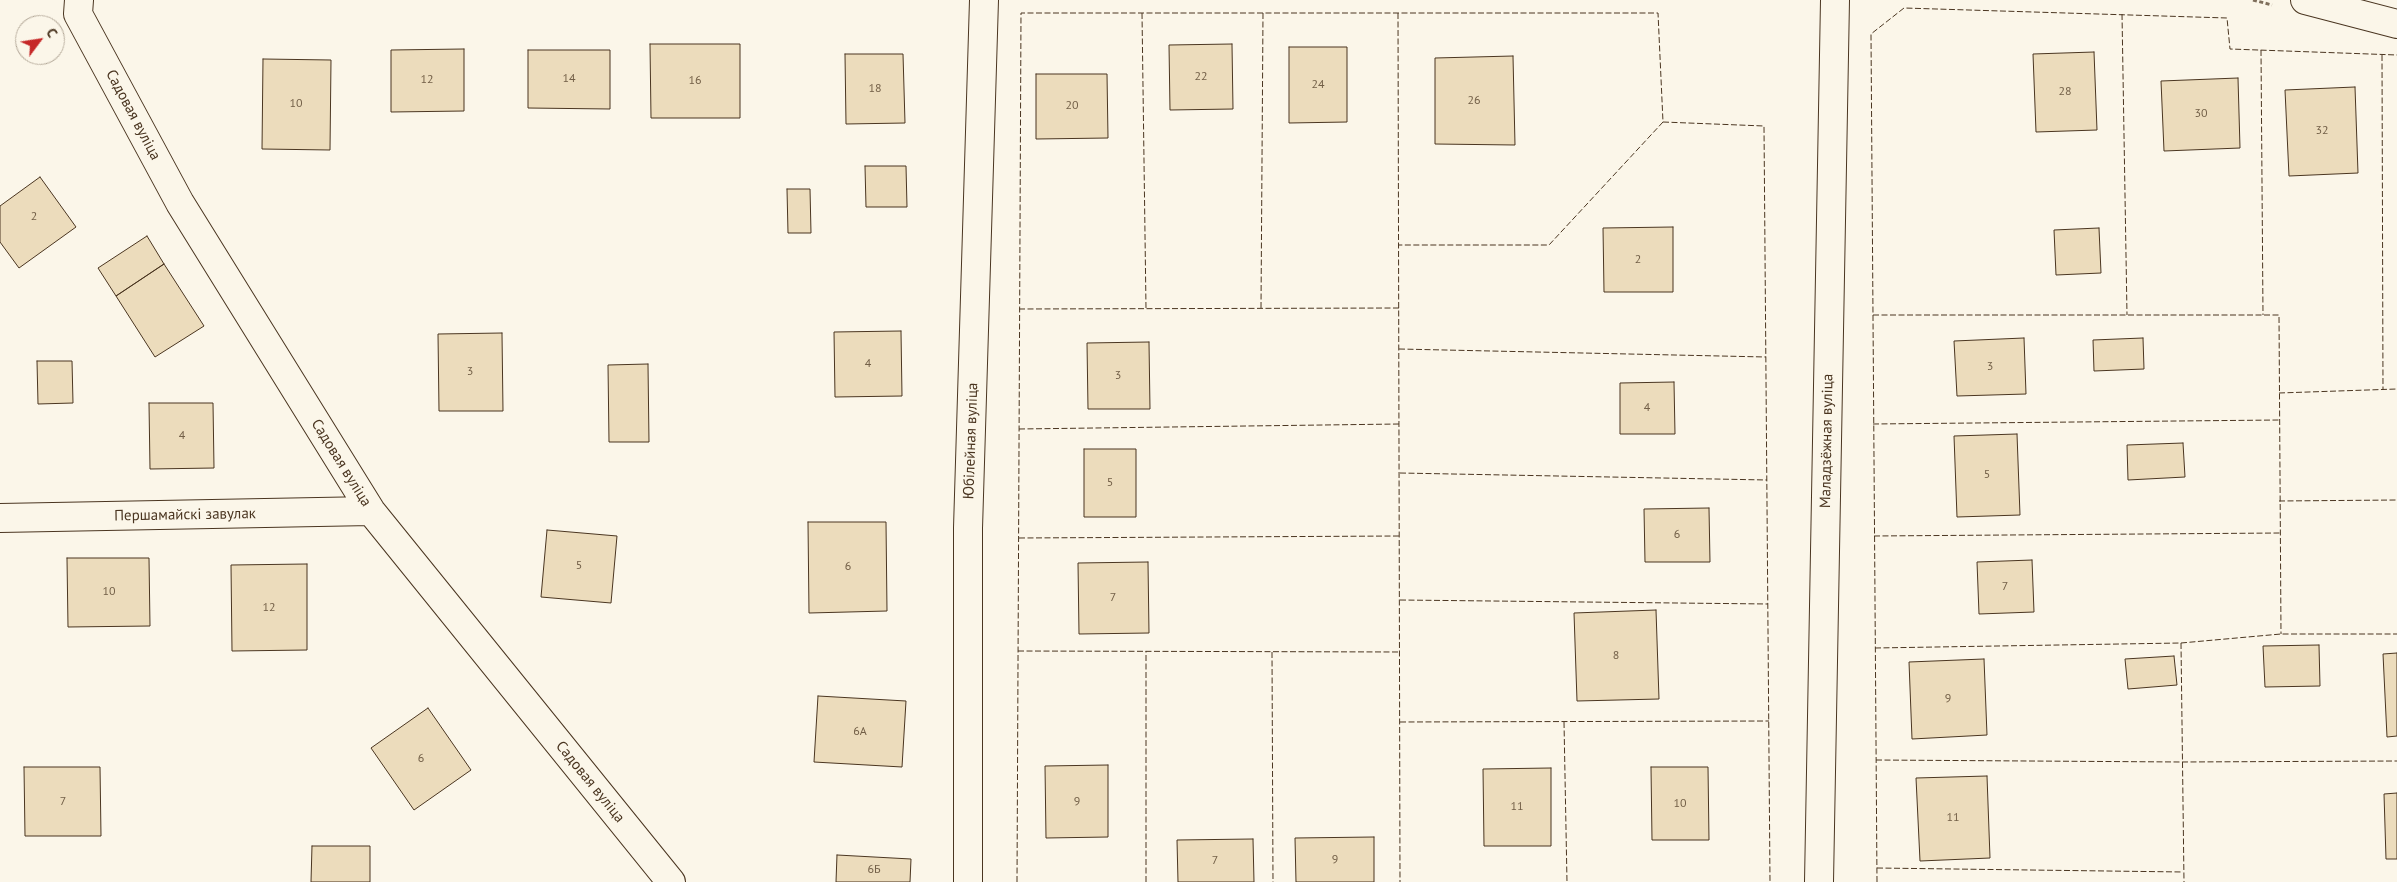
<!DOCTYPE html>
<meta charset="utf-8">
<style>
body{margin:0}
#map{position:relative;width:2397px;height:882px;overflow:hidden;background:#fbf6e9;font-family:"PT Sans",sans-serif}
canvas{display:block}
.north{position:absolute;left:15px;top:15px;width:50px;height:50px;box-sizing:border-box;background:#fbf6e9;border:1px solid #b4a999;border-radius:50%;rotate:59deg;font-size:14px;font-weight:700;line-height:20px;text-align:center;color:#4a3520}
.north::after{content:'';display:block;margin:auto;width:18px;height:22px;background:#c62828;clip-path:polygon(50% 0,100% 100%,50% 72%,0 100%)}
</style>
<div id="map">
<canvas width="2397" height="882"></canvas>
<div class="north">С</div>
</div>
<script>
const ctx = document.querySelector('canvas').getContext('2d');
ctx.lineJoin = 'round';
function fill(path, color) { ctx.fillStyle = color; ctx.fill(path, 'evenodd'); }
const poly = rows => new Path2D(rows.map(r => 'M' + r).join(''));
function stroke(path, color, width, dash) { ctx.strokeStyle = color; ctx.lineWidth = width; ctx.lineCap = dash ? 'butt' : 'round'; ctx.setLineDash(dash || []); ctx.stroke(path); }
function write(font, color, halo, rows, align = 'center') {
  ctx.font = font + ' "PT Sans",sans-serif'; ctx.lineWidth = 4; ctx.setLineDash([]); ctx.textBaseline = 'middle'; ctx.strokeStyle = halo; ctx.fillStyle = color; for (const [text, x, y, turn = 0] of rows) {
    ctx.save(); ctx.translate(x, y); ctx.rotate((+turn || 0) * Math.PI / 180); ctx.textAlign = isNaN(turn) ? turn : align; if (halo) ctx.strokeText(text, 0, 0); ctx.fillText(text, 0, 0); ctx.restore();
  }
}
const building = poly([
 [650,44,740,44,740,118,651,118,650,44],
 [1232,44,1233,109,1170,110,1169,45,1232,44],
 [1289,47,1347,47,1347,122,1289,123,1289,47],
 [464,49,464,111,391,112,391,50,464,49],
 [528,50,610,50,610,109,528,108,528,50],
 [2094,52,2097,130,2036,132,2033,54,2094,52],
 [845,54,903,54,905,123,846,124,845,54],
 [1513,56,1515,145,1435,144,1435,58,1513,56],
 [263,59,331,60,330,150,262,149,263,59],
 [1036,74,1107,74,1108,138,1036,139,1036,74],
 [2238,78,2240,148,2164,151,2161,81,2238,78],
 [2355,87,2358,173,2289,176,2285,90,2355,87],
 [865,166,906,166,907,207,866,207,865,166],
 [40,177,76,227,19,268,0,242,0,206,40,177],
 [787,189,810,189,811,233,788,233,787,189],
 [1673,227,1673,292,1604,292,1603,228,1673,227],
 [2099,228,2101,273,2056,275,2054,230,2099,228],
 [147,236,164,264,116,296,98,268,147,236],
 [164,264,204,326,155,357,116,296,164,264],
 [901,331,902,396,835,397,834,332,901,331],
 [502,333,503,411,439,411,438,334,502,333],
 [2024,338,2026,394,1957,396,1954,341,2024,338],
 [2143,338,2144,369,2094,371,2093,340,2143,338],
 [1149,342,1150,409,1088,409,1087,343,1149,342],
 [37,361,72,361,73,403,38,404,37,361],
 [648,364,649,442,609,442,608,365,648,364],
 [1674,382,1675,434,1620,434,1620,383,1674,382],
 [149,403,213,403,214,468,150,469,149,403],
 [2017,434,2020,515,1957,517,1954,436,2017,434],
 [2183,443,2185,477,2128,480,2127,445,2183,443],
 [1084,449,1136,449,1136,517,1084,517,1084,449],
 [1709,508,1710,562,1645,562,1644,509,1709,508],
 [808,522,886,522,887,611,809,613,808,522],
 [547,530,617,536,611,603,541,597,547,530],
 [67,558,149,558,150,626,68,627,67,558],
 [2032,560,2034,612,1979,614,1977,562,2032,560],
 [1148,562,1149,633,1079,634,1078,563,1148,562],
 [307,564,307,650,232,651,231,565,307,564],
 [1656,610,1659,699,1577,701,1574,613,1656,610],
 [2319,645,2320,686,2265,687,2263,646,2319,645],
 [2397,653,2397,736,2387,737,2383,654,2397,653],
 [2174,656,2177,685,2128,689,2125,659,2174,656],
 [1984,659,1987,735,1912,739,1909,662,1984,659],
 [818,696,906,701,902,767,814,762,818,696],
 [428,708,471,770,414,810,371,748,428,708],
 [1108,765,1108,837,1046,838,1045,766,1108,765],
 [24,767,100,767,101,836,25,836,24,767],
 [1651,767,1708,767,1709,840,1652,840,1651,767],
 [1551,768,1551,846,1484,846,1483,769,1551,768],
 [1987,776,1990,858,1920,861,1916,778,1987,776],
 [2397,793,2397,859,2386,859,2384,794,2397,793],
 [1374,837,1374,882,1296,882,1295,838,1374,837],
 [1253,839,1254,882,1178,882,1177,840,1253,839],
 [312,846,370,846,370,882,311,882,312,846],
 [837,855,911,859,910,882,836,882,837,855]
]);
fill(building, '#ecdcbc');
stroke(building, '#4a3520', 1);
const street = poly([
 [79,0,78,14,180,203,371,511,671,882],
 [0,518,371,511],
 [968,882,968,528,984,0],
 [1819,882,1835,0]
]);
const secondary = poly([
 [2305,0,2397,24]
]);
stroke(street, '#4a3520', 30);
stroke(secondary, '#4a3520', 30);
stroke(poly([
 [2253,0,2272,5]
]), '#7f6f5c', 3, [4, 2.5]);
stroke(street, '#fbf6e9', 28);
stroke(secondary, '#fbf6e9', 28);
stroke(poly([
 [1142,13,1146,308],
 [1398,13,1400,882],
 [2122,14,2127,315],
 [2261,50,2263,315],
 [2382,55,2383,390],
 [1663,122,1764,126,1770,882],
 [1261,308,1263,13],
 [1019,309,1399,308],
 [1873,315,2279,315,2281,634],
 [1399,349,1766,357],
 [2279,393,2397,389],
 [1873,424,2279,420],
 [1019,429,1399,424],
 [1400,473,1767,480],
 [2279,501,2397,500],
 [1874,536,2280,533],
 [1019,538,1399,536],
 [1400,600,1768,604],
 [2181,643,2184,882],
 [1875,648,2181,643,2281,634,2397,634],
 [1018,651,1400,652],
 [1272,652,1273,882],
 [1400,722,1769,721],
 [1564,722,1567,882],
 [1876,760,2181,762,2397,761],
 [1877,868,2183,872],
 [1017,882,1021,13,1658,13,1663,122,1549,245,1399,245],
 [1146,882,1146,651],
 [1877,882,1871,34,1904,8,2227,18,2230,49,2397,55]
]), '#4a3520', 1, [6, 2.5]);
write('12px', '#725f47', null, [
 ["22",1201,77],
 ["14",569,79],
 ["12",427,80],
 ["16",695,81],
 ["24",1318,85],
 ["18",875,89],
 ["28",2065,92],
 ["26",1474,101],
 ["10",296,104],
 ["20",1072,106],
 ["30",2201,114],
 ["32",2322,131],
 ["2",34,217],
 ["2",1638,260],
 ["4",868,364],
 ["3",1990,367],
 ["3",470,372],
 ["3",1118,376],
 ["4",1647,408],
 ["4",182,436],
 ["5",1987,475],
 ["5",1110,483],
 ["6",1677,535],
 ["5",579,566],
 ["6",848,567],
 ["7",2005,587],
 ["10",109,592],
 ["7",1113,598],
 ["12",269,608],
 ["8",1616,656],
 ["9",1948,699],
 ["6А",860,732],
 ["6",421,759],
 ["7",63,802],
 ["9",1077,802],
 ["10",1680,804],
 ["11",1517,807],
 ["11",1953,818],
 ["9",1335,860],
 ["7",1215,861],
 ["6Б",874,870]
]);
write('15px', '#4a3520', '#fbf6e9', [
 ["Садовая вуліца",133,115,62],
 ["Юбілейная вуліца",971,441,-88],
 ["Маладзёжная вуліца",1827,441,-89],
 ["Садовая вуліца",341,463,58],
 ["Першамайскі завулак",185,515,-1],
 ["Садовая вуліца",590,782,51]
]);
</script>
